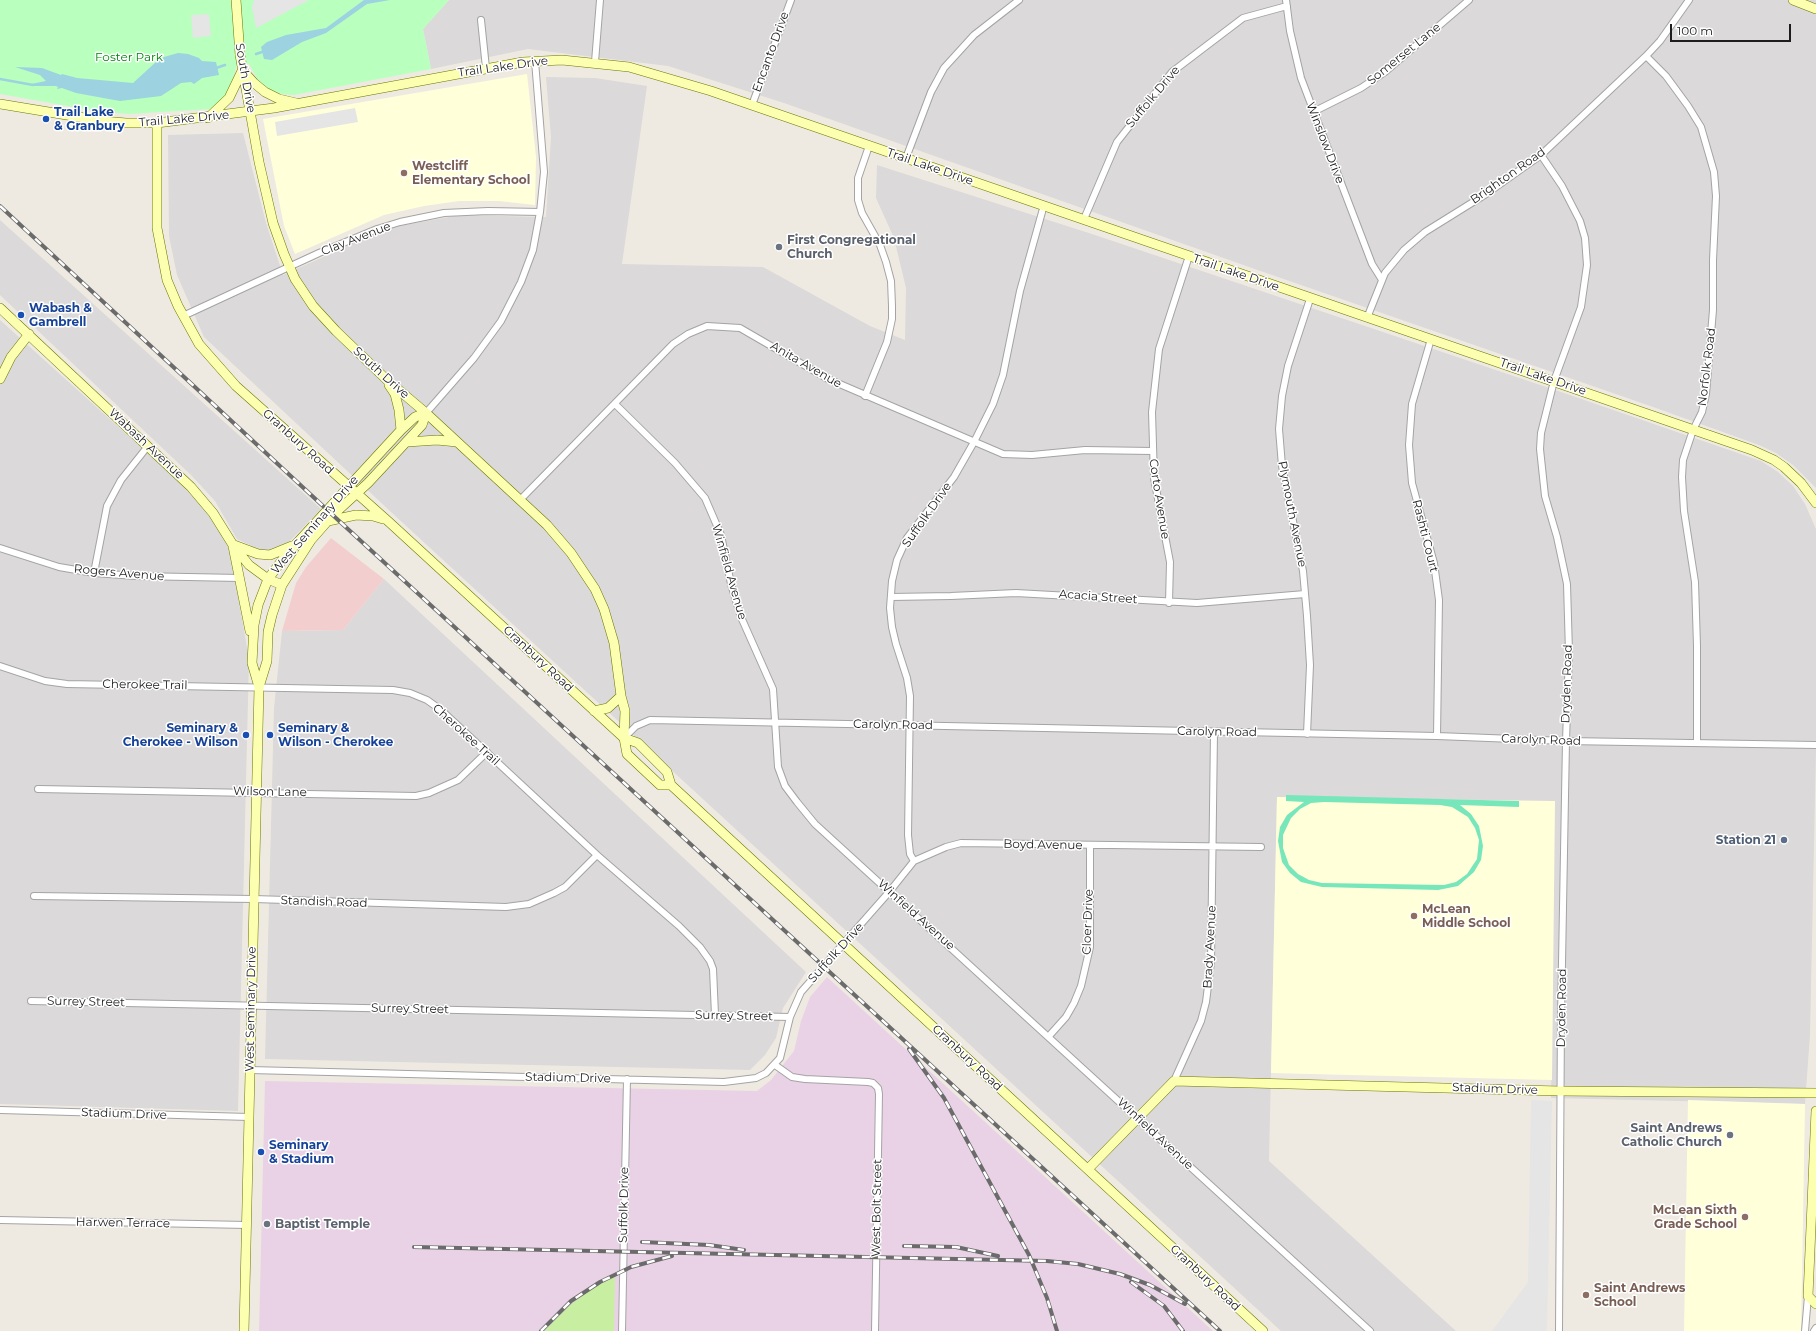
<!DOCTYPE html>
<style>
body{margin:0}
#map{position:relative;width:1816px;height:1331px;overflow:hidden;background:#efeae1;font-family:Montserrat,sans-serif}
canvas{display:block}
.scale{position:absolute;left:1670px;top:24px;width:121px;height:18px;box-sizing:border-box;border:2px solid #1d1d1d;border-top:0;padding-left:5px;font-size:12px;line-height:14px;white-space:nowrap;color:#1d1d1d;-webkit-text-stroke:3px #fff;paint-order:stroke}
</style>
<div id="map">
<canvas width="1816" height="1331"></canvas>
<div class="scale">100 m</div>
</div>
<script>
const ctx = document.querySelector('canvas').getContext('2d');
ctx.lineJoin = 'round';
function fill(path, color) { ctx.fillStyle = color; ctx.fill(path, 'evenodd'); }
const poly = rows => new Path2D(rows.map(r => 'M' + r).join(''));
function stroke(path, color, width, dash) { ctx.strokeStyle = color; ctx.lineWidth = width; ctx.lineCap = dash ? 'butt' : 'round'; ctx.setLineDash(dash || []); ctx.stroke(path); }
function write(font, color, halo, rows, align = 'center') {
  ctx.font = font + ' Montserrat,sans-serif'; ctx.lineWidth = 3; ctx.setLineDash([]); ctx.textBaseline = 'middle'; ctx.strokeStyle = halo; ctx.fillStyle = color; for (const [text, x, y, turn = 0] of rows) {
    ctx.save(); ctx.translate(x, y); ctx.rotate((+turn || 0) * Math.PI / 180); ctx.textAlign = isNaN(turn) ? turn : align; if (halo) ctx.strokeText(text, 0, 0); ctx.fillText(text, 0, 0); ctx.restore();
  }
}
fill(poly([
 [449,0,1816,0,1816,488,1793,465,1776,453,1759,445,1656,408,1249,267,784,103,668,66,528,49,431,69,423,29],
 [546,77,595,78,647,86,622,264,763,267,870,326,905,340,906,288,894,238,876,198,877,165,1095,235,1564,393,1761,461,1778,472,1793,486,1805,504,1816,529,1816,750,1810,1035,1805,1104,1551,1098,1552,1031,1277,797,1269,1161,1456,1331,1281,1331,391,512,204,337,177,275,169,236,168,135,243,133,266,223,283,275,388,228,460,215,546,217,551,137],
 [0,220,321,509,292,539,281,548,269,550,260,550,237,539,215,501,191,475,0,295],
 [0,320,175,478,195,499,216,525,230,551,249,659,238,1111,0,1104],
 [384,579,806,972,783,1008,776,1038,765,1055,750,1070,265,1059,274,708,282,631,343,630]
]), '#dbd9d9');
fill(poly([
 [331,538,384,579,343,630,282,631,296,583,306,567]
]), '#f2cfce');
fill(poly([
 [827,977,1213,1331,259,1331,265,1081,757,1091,771,1080,794,1051,801,1021,810,997]
]), '#e9d2e5');
fill(poly([
 [527,74,536,157,535,205,499,201,459,201,424,206,384,215,295,254,284,226,263,119],
 [1277,797,1555,801,1552,1080,1271,1073],
 [1688,1100,1805,1104,1801,1331,1684,1331]
]), '#ffffda');
fill(poly([
 [615,1276,614,1331,544,1331,569,1306,591,1289]
]), '#c8efa1');
fill(poly([
 [0,0,449,0,423,29,431,69,294,95,282,94,270,90,258,80,249,64,236,67,234,78,226,96,210,109,129,114,96,111,0,94]
]), '#b9ffbe');
fill(poly([
 [1286,795,1519,801,1519,807,1460,805,1471,814,1479,826,1483,846,1481,860,1474,872,1458,886,1438,890,1322,887,1301,882,1290,873,1282,862,1278,841,1280,827,1287,815,1304,802,1286,801],
 [1324,802,1440,805,1452,807,1468,817,1475,828,1479,840,1477,859,1467,874,1456,882,1444,885,1322,883,1309,880,1298,874,1289,865,1283,848,1283,835,1291,818,1300,809,1311,803]
]), '#77e6ba');
fill(poly([
 [254,0,309,0,256,28,252,7],
 [209,14,211,36,193,38,191,15],
 [355,108,358,122,277,136,275,122],
 [1531,1100,1552,1101,1547,1327,1546,1331,1492,1331,1528,1282]
]), '#e5e5e5');
fill(poly([
 [364,0,390,0,367,4,326,33,302,42,272,60,264,59,261,47,267,42,286,35,326,28],
 [178,53,188,54,199,58,202,61,216,62,219,75,202,78,194,84,191,82,181,83,161,96,120,101,76,93,62,88,57,89,58,87,56,86,31,86,31,84,46,81,40,75,15,67,42,68,61,75,62,74,77,78,133,83,156,62,164,57]
]), '#9dd2e1');
stroke(poly([
 [256,54,265,51],
 [216,68,225,65],
 [0,79,33,85]
]), '#9dd2e1', 2.5);
const street = poly([
 [1286,0,1290,31,1301,78,1372,264,1382,280],
 [481,20,486,68],
 [1646,56,1666,76,1688,106,1701,127,1714,172,1716,196,1713,260,1713,310,1706,394,1702,412,1693,430,1683,460,1682,477,1684,511,1695,582,1697,646,1697,743],
 [595,62,600,0],
 [752,105,791,0],
 [1313,112,1361,88,1385,72,1469,0],
 [1541,155,1562,186,1580,221,1585,238,1587,265,1581,307,1554,381,1541,433,1540,449,1545,496,1557,537,1567,584,1569,652,1566,741,1561,1018,1559,1331],
 [906,158,931,92,944,68,974,35,1019,0],
 [1084,219,1117,142,1172,72,1243,18,1287,6],
 [183,316,319,253,377,229,400,222,444,213,488,211,540,212],
 [1367,318,1385,273,1404,250,1425,232,1486,194,1541,155,1646,56,1660,41,1689,0],
 [1431,339,1412,404,1409,445,1412,483,1434,563,1439,600,1437,736],
 [865,396,887,342,892,319,892,306,891,281,886,262,880,245,862,213,858,200,858,178,869,146],
 [615,404,675,463,705,498,721,535,731,584,741,617,773,689,778,767,785,786,797,802,815,824,1370,1331],
 [426,413,474,358,501,321,521,282,533,250,540,212,544,172,535,61],
 [520,500,673,344,688,334,707,326,740,328,828,379,1003,454,1032,455,1085,450,1152,451],
 [0,548,59,567,94,573,136,576,240,578],
 [94,573,107,506,121,480,148,446],
 [891,597,951,596,1016,593,1197,603,1305,594],
 [1169,603,1170,562,1154,478,1152,412,1159,349,1189,256],
 [0,666,45,681,67,684,393,690,410,693,427,700,441,710,597,855,679,926,700,947,710,961,713,969,715,1015],
 [1307,734,1310,665,1307,616,1303,571,1282,466,1279,429,1282,396,1288,366,1310,299],
 [624,738,636,726,650,720,1437,736,1566,741,1816,745],
 [38,789,416,796,429,793,458,780,487,752],
 [914,861,910,854,908,835,910,696,907,678,896,644,892,627,890,608,892,581,897,560,907,538,954,477,974,442,993,404,1003,375,1020,291,1044,205],
 [34,896,254,899,506,907,529,904,554,893,565,887,597,855],
 [31,1001,790,1017],
 [1049,1036,1066,1017,1074,1003,1081,986,1090,947,1090,845],
 [775,1065,792,1077,805,1079,868,1082,873,1083,878,1088,879,1094,875,1331],
 [250,1070,724,1082,756,1078,766,1073,780,1058,790,1017,801,992,890,891,914,861,946,847,961,843,1261,847],
 [1174,1081,1201,1021,1206,1002,1211,962,1214,732],
 [0,1110,249,1117],
 [0,1220,247,1225],
 [622,1331,627,1079],
 [1805,1331,1808,1296],
 [1814,1331,1816,1328]
]);
const secondary = poly([
 [236,0,240,55,259,162,273,223,284,254,295,279,313,306,336,331,387,380,426,413,547,525,571,553,595,589,604,609,614,643,621,696,625,711,624,738,627,754,660,785,671,785],
 [1793,0,1816,9],
 [243,71,254,83,265,92,279,99,296,103],
 [0,104,103,121,126,123,157,123,274,108,523,62,562,60,629,67,711,91,1752,450,1774,460,1784,467,1801,483,1816,503],
 [208,118,229,98,242,71],
 [157,123,157,228,167,280,178,306,199,344,236,386,389,522,624,738,638,743,667,772,671,785,1263,1331],
 [0,308,191,487,213,513,233,545,249,565,268,579,282,585],
 [0,379,11,357,29,334],
 [389,385,395,394,399,410,401,430],
 [407,442,437,440,457,442],
 [328,521,356,515,373,516,383,519],
 [234,545,258,554,270,555,292,546],
 [233,546,250,631],
 [259,687,252,663,254,625,258,605,268,579,286,555,401,430,415,417,426,413],
 [594,711,608,708,621,696],
 [1816,1111,1808,1296,1816,1304],
 [1088,1169,1174,1081,1560,1091,1816,1093],
 [244,1331,259,687,267,661,268,632,272,615,282,585,311,540,333,515,368,483,422,425,426,413]
]);
stroke(street, '#a4a4a4', 8);
stroke(secondary, '#6b7700', 10);
stroke(street, '#fff', 6);
stroke(secondary, '#fcffaf', 9);
const rail = poly([
 [0,206,337,519,1220,1331],
 [909,1049,944,1098,1029,1255,1047,1298,1057,1331],
 [642,1242,709,1245,744,1250],
 [904,1246,956,1247,998,1256],
 [414,1247,1047,1261,1078,1264,1120,1274,1150,1285,1185,1304],
 [1131,1282,1164,1306,1183,1331],
 [541,1331,571,1301,600,1282,631,1267,672,1256]
]);
stroke(rail, '#6b6b6b', 4);
stroke(rail, '#fff', 2.5, [8]);
for (const [x, y, r, color] of [
 [46,119,4,"#1a4fb4"],
 [404,173,4,"#8d6e63"],
 [779,247,4,"#6b7280"],
 [21,315,4,"#1a4fb4"],
 [246,735,4,"#1a4fb4"],
 [270,735,4,"#1a4fb4"],
 [1784,840,4,"#5c6f8a"],
 [1414,916,4,"#8d6e63"],
 [1730,1135,4,"#6b7280"],
 [261,1152,4,"#1a4fb4"],
 [1745,1217,4,"#8d6e63"],
 [267,1224,4,"#6b7280"],
 [1586,1295,4,"#8d6e63"]
]) { const dot = new Path2D(); dot.arc(x, y, r, 0, 2 * Math.PI); ctx.fillStyle = color; ctx.fill(dot); stroke(dot, '#fff', 1.5); }
write('12px', '#1d1d1d', '#fff', [
 ["Encanto Drive",771,52,-70],
 ["Somerset Lane",1404,54,-39],
 ["Trail Lake Drive",503,67,-8],
 ["South Drive",245,78,80],
 ["Suffolk Drive",1153,97,-50],
 ["Trail Lake Drive",184,119,-5],
 ["Winslow Drive",1325,143,69],
 ["Trail Lake Drive",930,167,19],
 ["Brighton Road",1508,176,-35],
 ["Clay Avenue",356,239,-21],
 ["Trail Lake Drive",1236,273,19],
 ["Anita Avenue",806,365,30],
 ["Norfolk Road",1707,367,-83],
 ["South Drive",381,373,42],
 ["Trail Lake Drive",1543,377,19],
 ["Granbury Road",298,442,42],
 ["Wabash Avenue",146,444,43],
 ["Corto Avenue",1159,499,81],
 ["Plymouth Avenue",1292,514,79],
 ["Suffolk Drive",927,515,-55],
 ["West Seminary Drive",315,525,-49],
 ["Rashti Court",1425,536,76],
 ["Winfield Avenue",729,572,74],
 ["Rogers Avenue",119,573,5],
 ["Acacia Street",1098,597,4],
 ["Granbury Road",538,659,43],
 ["Dryden Road",1567,684,-88],
 ["Cherokee Trail",145,685,1],
 ["Carolyn Road",893,725,1],
 ["Carolyn Road",1217,732,1],
 ["Cherokee Trail",466,735,42],
 ["Carolyn Road",1541,740,2],
 ["Wilson Lane",270,792,1],
 ["Boyd Avenue",1043,845,1],
 ["Standish Road",324,902,2],
 ["Winfield Avenue",916,915,42],
 ["Cloer Drive",1088,922,-88],
 ["Brady Avenue",1210,947,-87],
 ["Suffolk Drive",836,953,-48],
 ["Surrey Street",86,1002,1],
 ["Dryden Road",1562,1008,-89],
 ["West Seminary Drive",251,1009,-89],
 ["Surrey Street",410,1009,1],
 ["Surrey Street",734,1016,1],
 ["Granbury Road",967,1058,43],
 ["Stadium Drive",568,1078,1],
 ["Stadium Drive",1495,1089,2],
 ["Stadium Drive",124,1114,2],
 ["Winfield Avenue",1155,1134,43],
 ["Suffolk Drive",624,1205,-89],
 ["West Bolt Street",877,1208,-89],
 ["Harwen Terrace",123,1223,1],
 ["Granbury Road",1205,1278,43]
]);
write('12px', '#01840b', '#fff', [
 ["Foster Park",129,57]
]);
write('bold 12px', '#164399', '#fff', [
 ["Trail Lake",54,112],
 ["& Granbury",54,126],
 ["Wabash &",29,308],
 ["Gambrell",29,322],
 ["Seminary &",238,728,"right"],
 ["Cherokee - Wilson",238,742,"right"],
 ["Seminary &",278,728],
 ["Wilson - Cherokee",278,742],
 ["Seminary",269,1145],
 ["& Stadium",269,1159]
], 'left');
write('bold 12px', '#785e54', '#fff', [
 ["Westcliff",412,166],
 ["Elementary School",412,180],
 ["McLean",1422,909],
 ["Middle School",1422,923],
 ["McLean Sixth",1737,1210,"right"],
 ["Grade School",1737,1224,"right"],
 ["Saint Andrews",1594,1288],
 ["School",1594,1302]
], 'left');
write('bold 12px', '#5b616d', '#fff', [
 ["First Congregational",787,240],
 ["Church",787,254],
 ["Saint Andrews",1722,1128,"right"],
 ["Catholic Church",1722,1142,"right"],
 ["Baptist Temple",275,1224]
], 'left');
write('bold 12px', '#4e5e75', '#fff', [
 ["Station 21",1776,840]
], 'right');
</script>
